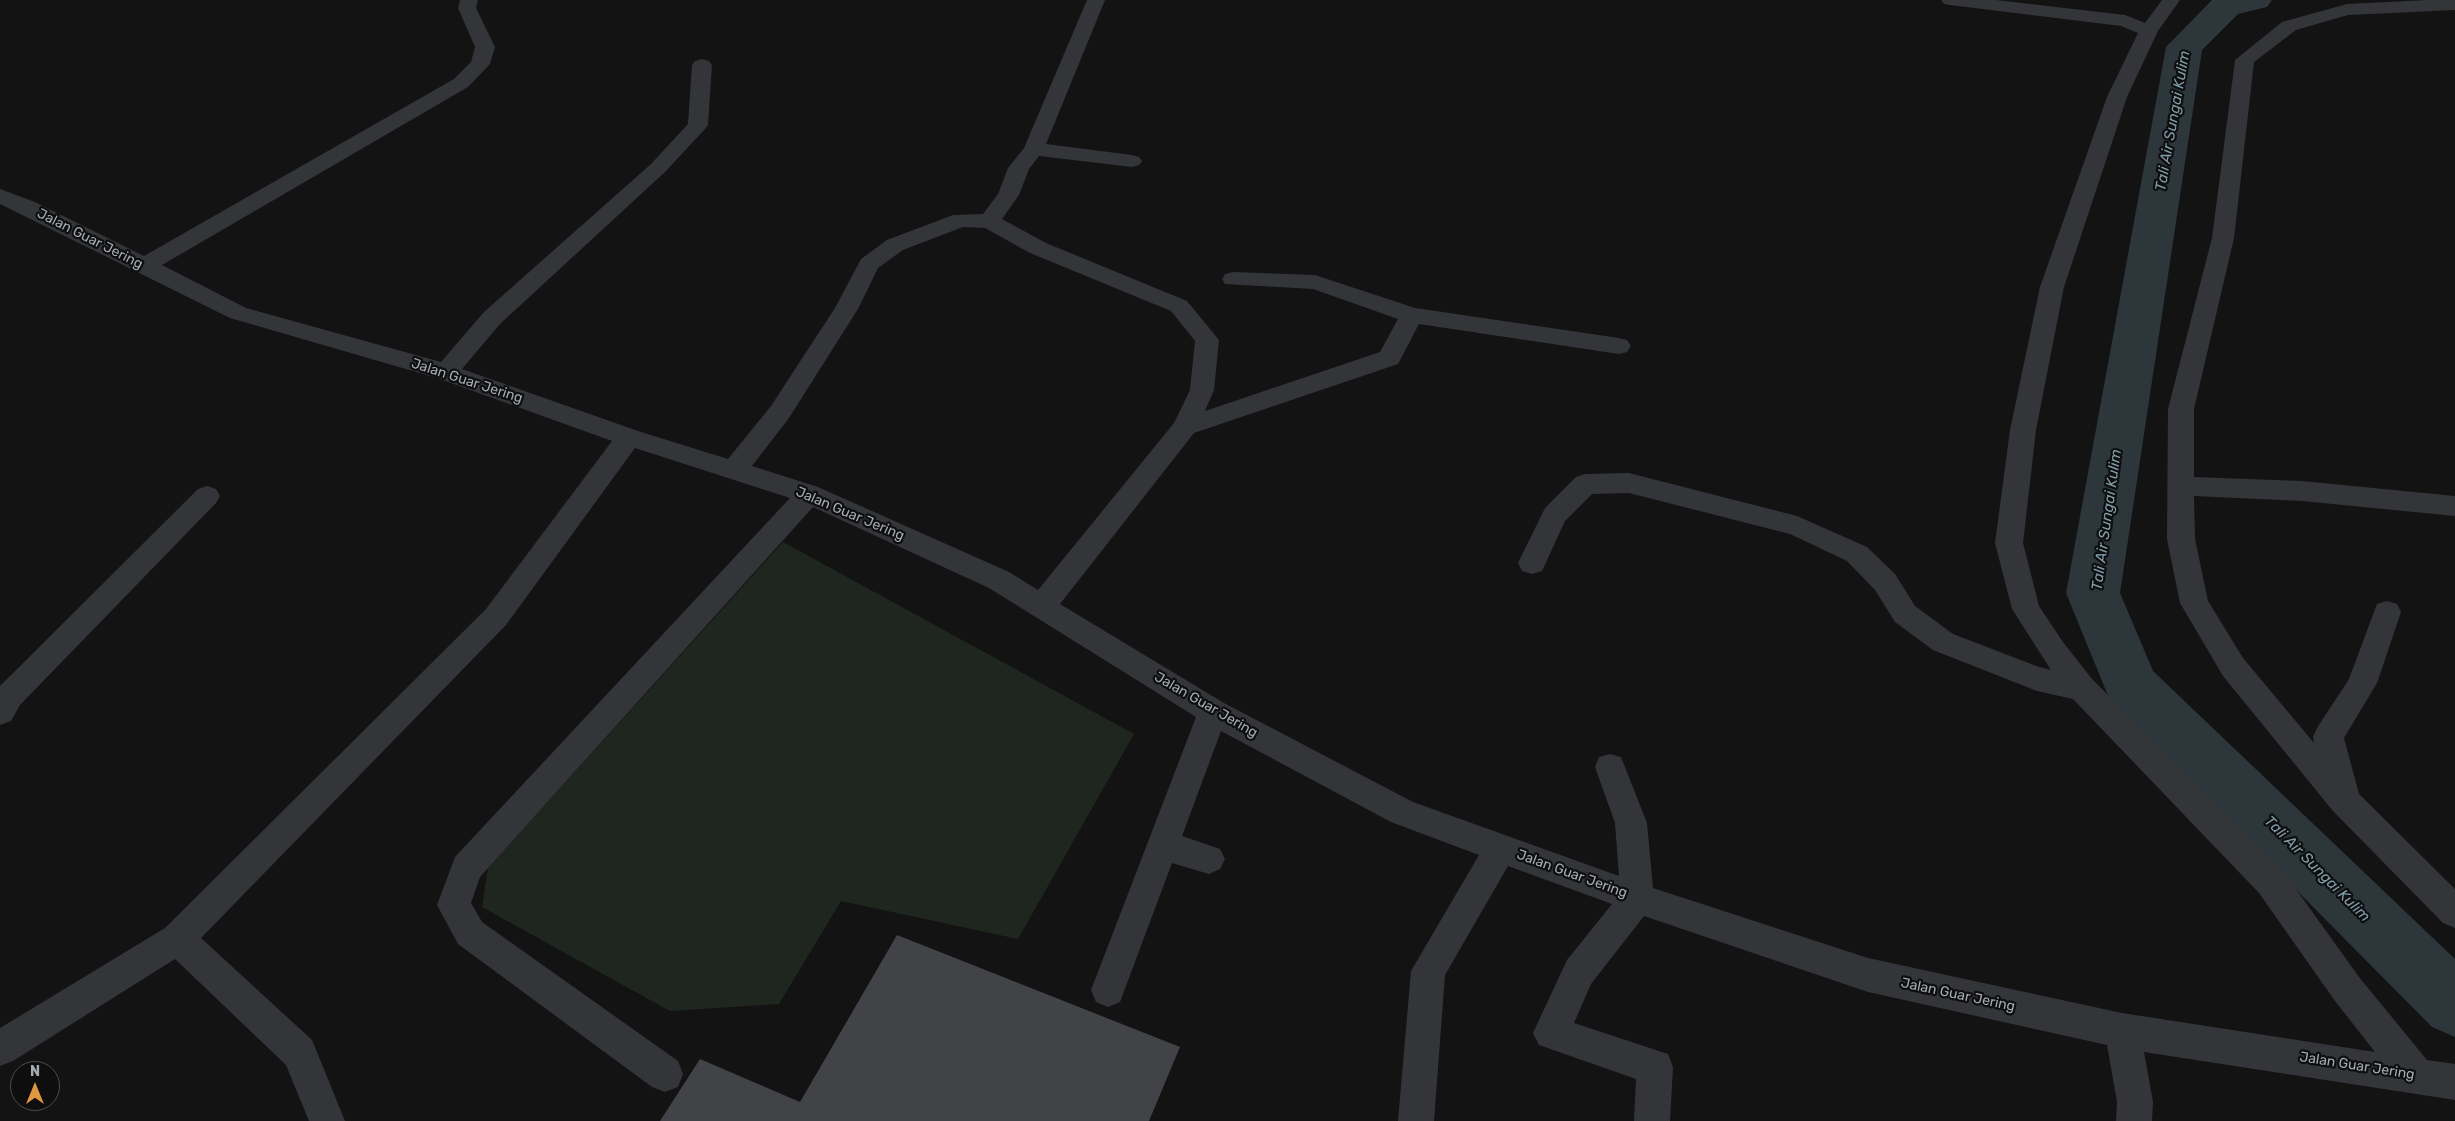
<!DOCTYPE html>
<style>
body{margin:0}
#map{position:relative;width:2455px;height:1121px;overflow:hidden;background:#131314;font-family:Rubik,sans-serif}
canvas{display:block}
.north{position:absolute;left:10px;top:1061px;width:50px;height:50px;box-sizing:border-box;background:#0e0e0f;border:1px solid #4a4d51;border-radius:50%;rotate:0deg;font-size:14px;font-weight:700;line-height:20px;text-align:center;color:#a5abb3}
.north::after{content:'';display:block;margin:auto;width:18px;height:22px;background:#df9740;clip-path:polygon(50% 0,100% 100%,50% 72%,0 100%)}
</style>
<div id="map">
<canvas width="2455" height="1121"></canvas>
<div class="north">N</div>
</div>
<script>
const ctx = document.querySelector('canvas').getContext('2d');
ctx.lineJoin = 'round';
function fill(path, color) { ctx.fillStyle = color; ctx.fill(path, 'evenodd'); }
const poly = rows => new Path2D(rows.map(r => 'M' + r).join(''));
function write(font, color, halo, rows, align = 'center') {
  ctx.font = font + ' Rubik,sans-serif'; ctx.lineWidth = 4.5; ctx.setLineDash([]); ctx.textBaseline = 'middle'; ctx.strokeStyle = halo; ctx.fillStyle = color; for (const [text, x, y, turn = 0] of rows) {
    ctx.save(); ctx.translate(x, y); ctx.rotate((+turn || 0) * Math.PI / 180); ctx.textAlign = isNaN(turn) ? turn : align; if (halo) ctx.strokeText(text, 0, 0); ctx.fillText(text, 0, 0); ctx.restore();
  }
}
fill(poly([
 [783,542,1134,734,1018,939,841,901,779,1004,670,1011,482,907,488,868]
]), '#1f261f');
fill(poly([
 [2212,0,2272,0,2267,7,2238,14,2202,50,2120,593,2153,671,2455,959,2455,1037,2432,1027,2111,703,2066,593,2166,47,2212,0]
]), '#2d363b');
fill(poly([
 [897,935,1180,1047,1149,1121,660,1121,700,1059,800,1102]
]), '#424347');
fill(poly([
 [460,0,478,0,476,8,495,47,490,64,468,87,162,265,246,308,441,362,484,312,651,164,688,124,692,65,695,61,702,59,709,61,712,65,708,125,705,129,665,172,500,324,462,369,638,431,728,459,771,406,835,308,861,259,887,240,953,215,983,214,998,194,1008,168,1024,148,1087,0,1105,0,1046,144,1132,155,1139,157,1142,161,1139,165,1132,167,1039,156,1029,169,1019,195,1002,219,1046,243,1187,301,1219,340,1214,390,1205,411,1380,352,1398,319,1313,289,1225,284,1222,279,1225,274,1233,272,1315,275,1415,308,1619,338,1627,340,1631,346,1627,352,1619,354,1419,324,1398,364,1194,433,1060,604,1224,703,1413,802,1619,876,1615,823,1595,767,1599,757,1610,754,1621,757,1647,823,1653,888,1868,958,2122,1013,2375,1052,2335,1001,2259,893,2073,699,2037,691,1933,650,1895,622,1875,590,1847,561,1790,534,1629,493,1592,494,1565,521,1542,571,1532,574,1522,571,1518,563,1545,508,1576,477,1585,474,1629,473,1797,516,1867,547,1895,574,1915,606,1953,634,2039,667,2051,670,2012,609,1995,543,2010,430,2040,287,2107,97,2138,33,2121,26,1950,5,1944,4,1941,0,1996,0,2125,15,2145,23,2162,0,2180,0,2158,31,2127,97,2064,287,2036,430,2023,543,2039,606,2063,642,2092,679,2283,871,2359,977,2427,1060,2455,1064,2455,1100,2144,1052,2153,1102,2152,1121,2116,1121,2117,1102,2107,1045,1868,992,1644,916,1591,984,1574,1023,1668,1054,1673,1067,1670,1121,1634,1121,1636,1079,1539,1045,1533,1033,1567,960,1612,904,1508,866,1445,975,1434,1121,1398,1121,1411,971,1479,855,1391,822,1221,731,1182,836,1220,849,1225,859,1220,869,1209,874,1172,863,1120,1002,1108,1007,1096,1002,1091,990,1196,717,989,588,813,507,480,877,471,903,482,922,678,1061,683,1074,678,1087,665,1092,652,1087,458,944,437,905,455,857,790,498,635,448,506,625,201,938,312,1040,345,1121,309,1121,286,1065,175,959,13,1061,0,1066,0,1028,165,928,486,609,612,441,437,378,230,318,0,204,0,189,35,202,144,256,454,79,471,62,475,47,458,8,460,0],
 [963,227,985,228,1030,253,1171,311,1195,341,1190,390,1174,423,1038,590,1009,572,818,487,752,466,789,418,858,309,878,268,903,250,963,227],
 [2428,0,2455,0,2455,10,2348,15,2296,30,2254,62,2234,238,2194,409,2194,477,2302,481,2455,496,2455,516,2302,501,2194,496,2195,539,2208,601,2243,658,2314,743,2313,737,2317,728,2349,679,2377,604,2387,601,2397,604,2401,612,2377,683,2344,738,2359,794,2455,889,2455,928,2443,923,2333,811,2223,676,2180,603,2167,539,2168,409,2212,238,2235,60,2282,22,2347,4,2428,0],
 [207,486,216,489,220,496,216,503,20,705,11,721,0,725,0,686,198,489,207,486]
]), '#343539');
write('14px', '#a5abb3', '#0e0e0f', [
 ["Jalan Guar Jering",90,239,27],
 ["Jalan Guar Jering",467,381,18],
 ["Jalan Guar Jering",850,514,23],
 ["Jalan Guar Jering",1206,705,30],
 ["Jalan Guar Jering",1572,874,20],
 ["Jalan Guar Jering",1958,995,12],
 ["Jalan Guar Jering",2357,1066,9]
]);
write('italic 15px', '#7f9cab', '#0e0e0f', [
 ["Tali Air Sungai Kulim",2173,121,-80],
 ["Tali Air Sungai Kulim",2107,520,-82],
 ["Tali Air Sungai Kulim",2317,869,45]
]);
</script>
